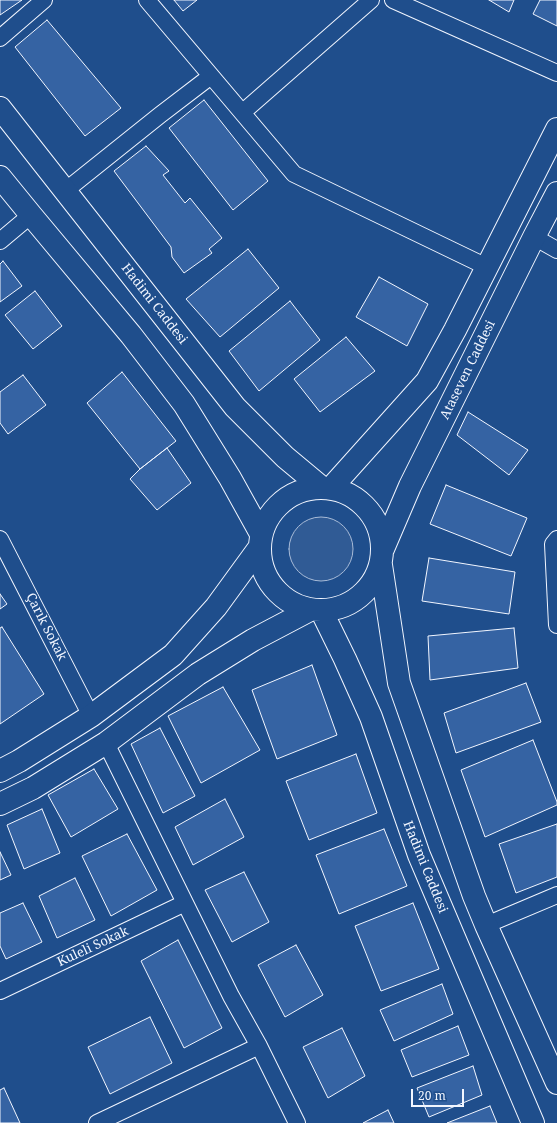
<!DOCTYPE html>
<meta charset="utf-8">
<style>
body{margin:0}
#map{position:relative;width:557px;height:1123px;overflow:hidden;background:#1f4e8c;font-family:"Noto Serif",serif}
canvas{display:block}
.scale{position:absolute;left:411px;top:1089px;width:53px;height:18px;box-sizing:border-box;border:2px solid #f2f6ff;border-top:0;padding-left:5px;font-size:12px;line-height:14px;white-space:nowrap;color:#f2f6ff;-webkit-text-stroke:3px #1f4e8c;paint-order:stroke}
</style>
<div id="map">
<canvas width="557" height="1123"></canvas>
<div class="scale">20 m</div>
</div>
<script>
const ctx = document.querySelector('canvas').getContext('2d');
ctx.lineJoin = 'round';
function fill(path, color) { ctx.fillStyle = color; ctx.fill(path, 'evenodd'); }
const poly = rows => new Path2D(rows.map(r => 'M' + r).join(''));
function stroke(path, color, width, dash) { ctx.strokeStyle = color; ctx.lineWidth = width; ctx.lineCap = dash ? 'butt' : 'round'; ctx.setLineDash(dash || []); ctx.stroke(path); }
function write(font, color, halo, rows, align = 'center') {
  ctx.font = font + ' "Noto Serif",serif'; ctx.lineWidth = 3; ctx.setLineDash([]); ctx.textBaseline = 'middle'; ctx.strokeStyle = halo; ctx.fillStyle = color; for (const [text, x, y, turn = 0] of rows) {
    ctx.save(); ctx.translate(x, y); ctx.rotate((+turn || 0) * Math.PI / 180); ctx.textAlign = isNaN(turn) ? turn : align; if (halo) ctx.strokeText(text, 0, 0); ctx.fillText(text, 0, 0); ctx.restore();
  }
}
const built = poly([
 '289 549a32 32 0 1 1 64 0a32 32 0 1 1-64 0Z'
]);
fill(built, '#305b95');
stroke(built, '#a8bbd7', 1);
const building = poly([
 [0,0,22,0,0,15,0,0],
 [174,0,197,0,183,11,174,0],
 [489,0,514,0,509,12,489,0],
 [540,0,557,0,557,26,533,14,540,0],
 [47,20,121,108,85,136,15,47,47,20],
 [204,100,268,181,233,210,169,128,204,100],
 [146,146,169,171,163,175,185,203,190,198,222,238,209,249,212,253,184,273,172,257,171,247,114,171,146,146],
 [248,249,279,288,220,337,186,299,248,249],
 [3,261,22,286,0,302,0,264,3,261],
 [379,277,428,304,407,346,356,317,379,277],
 [35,291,62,326,33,349,5,315,35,291],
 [290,301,320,340,259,391,229,351,290,301],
 [346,337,375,371,320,412,294,379,346,337],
 [122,372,176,441,140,469,87,403,122,372],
 [23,375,46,405,8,434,0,423,0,392,23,375],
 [468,412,528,450,509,475,457,435,468,412],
 [167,448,191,483,157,510,130,479,140,469,167,448],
 [446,485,527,518,511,556,430,524,446,485],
 [429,558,515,572,509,614,422,601,429,558],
 [0,594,7,604,0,609,0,594],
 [2,627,44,694,0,724,0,628,2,627],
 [514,628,518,668,430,680,428,636,514,628],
 [312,665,337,735,277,759,252,690,312,665],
 [526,683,541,722,456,753,444,713,526,683],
 [223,687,260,750,201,783,168,716,223,687],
 [160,728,195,796,163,813,131,744,160,728],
 [533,740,557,802,557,805,485,837,461,770,533,740],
 [356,754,377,813,309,840,286,781,356,754],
 [94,769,118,809,71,837,48,795,94,769],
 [225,799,244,837,193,865,175,827,225,799],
 [42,809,60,853,24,869,7,825,42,809],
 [557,824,557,877,516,893,499,844,557,824],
 [384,829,407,886,339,914,316,855,384,829],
 [127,834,157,890,111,916,82,856,127,834],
 [0,852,11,875,0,880,0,852],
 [244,872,269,922,232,942,205,890,244,872],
 [75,878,95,920,57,938,39,896,75,878],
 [23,903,42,942,6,959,0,946,0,913,23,903],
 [413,903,439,969,381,991,355,926,413,903],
 [178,940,222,1028,184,1048,141,961,178,940],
 [296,945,323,995,285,1017,258,965,296,945],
 [442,984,453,1014,394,1041,380,1010,442,984],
 [150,1017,172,1063,110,1094,88,1047,150,1017],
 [458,1026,469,1055,412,1077,401,1050,458,1026],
 [342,1028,365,1076,328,1098,303,1047,342,1028],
 [473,1066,482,1095,429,1117,417,1088,473,1066],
 [4,1088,20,1123,0,1123,0,1090,4,1088],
 [490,1106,497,1123,447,1123,490,1106],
 [388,1110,394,1123,363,1123,388,1110]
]);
fill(building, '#3563a3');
stroke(building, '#f2f6ff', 1);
const minor = poly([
 [147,0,294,174,487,267],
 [393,0,557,73],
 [0,38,44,0],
 [243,112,371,0],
 [65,191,160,115,211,76],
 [534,237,557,250],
 [0,241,31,215],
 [0,539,91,716],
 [557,539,553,544,557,625],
 [106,743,231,996,259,1046,297,1123],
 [486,925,557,895],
 [0,991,185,903],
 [97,1123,259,1046]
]);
const secondary = poly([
 [0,108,235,407,285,457,321,487],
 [0,177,31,215,131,335,184,404,230,478,261,534],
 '260 549a61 61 0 1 1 122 0a61 61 0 1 1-122 0Z',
 [331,488,427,381,455,330,557,129],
 [383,549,410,486,534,237,557,193],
 [381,565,399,683,474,896,486,925,557,1083],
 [321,610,345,659,371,717,419,855,533,1123],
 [0,771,19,761,91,716,173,655,216,607,259,548],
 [0,804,33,788,106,743,198,674,253,640,310,610]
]);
stroke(minor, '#f2f6ff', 18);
stroke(secondary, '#f2f6ff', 24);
stroke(minor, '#1f4e8c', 16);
stroke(secondary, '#1f4e8c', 22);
write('13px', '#f2f6ff', '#1f4e8c', [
 ["Hadimi Caddesi",154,304,52],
 ["Ataseven Caddesi",468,370,-64],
 ["Çarık Sokak",46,627,63],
 ["Hadimi Caddesi",425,867,68],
 ["Kuleli Sokak",93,947,-25]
]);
</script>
